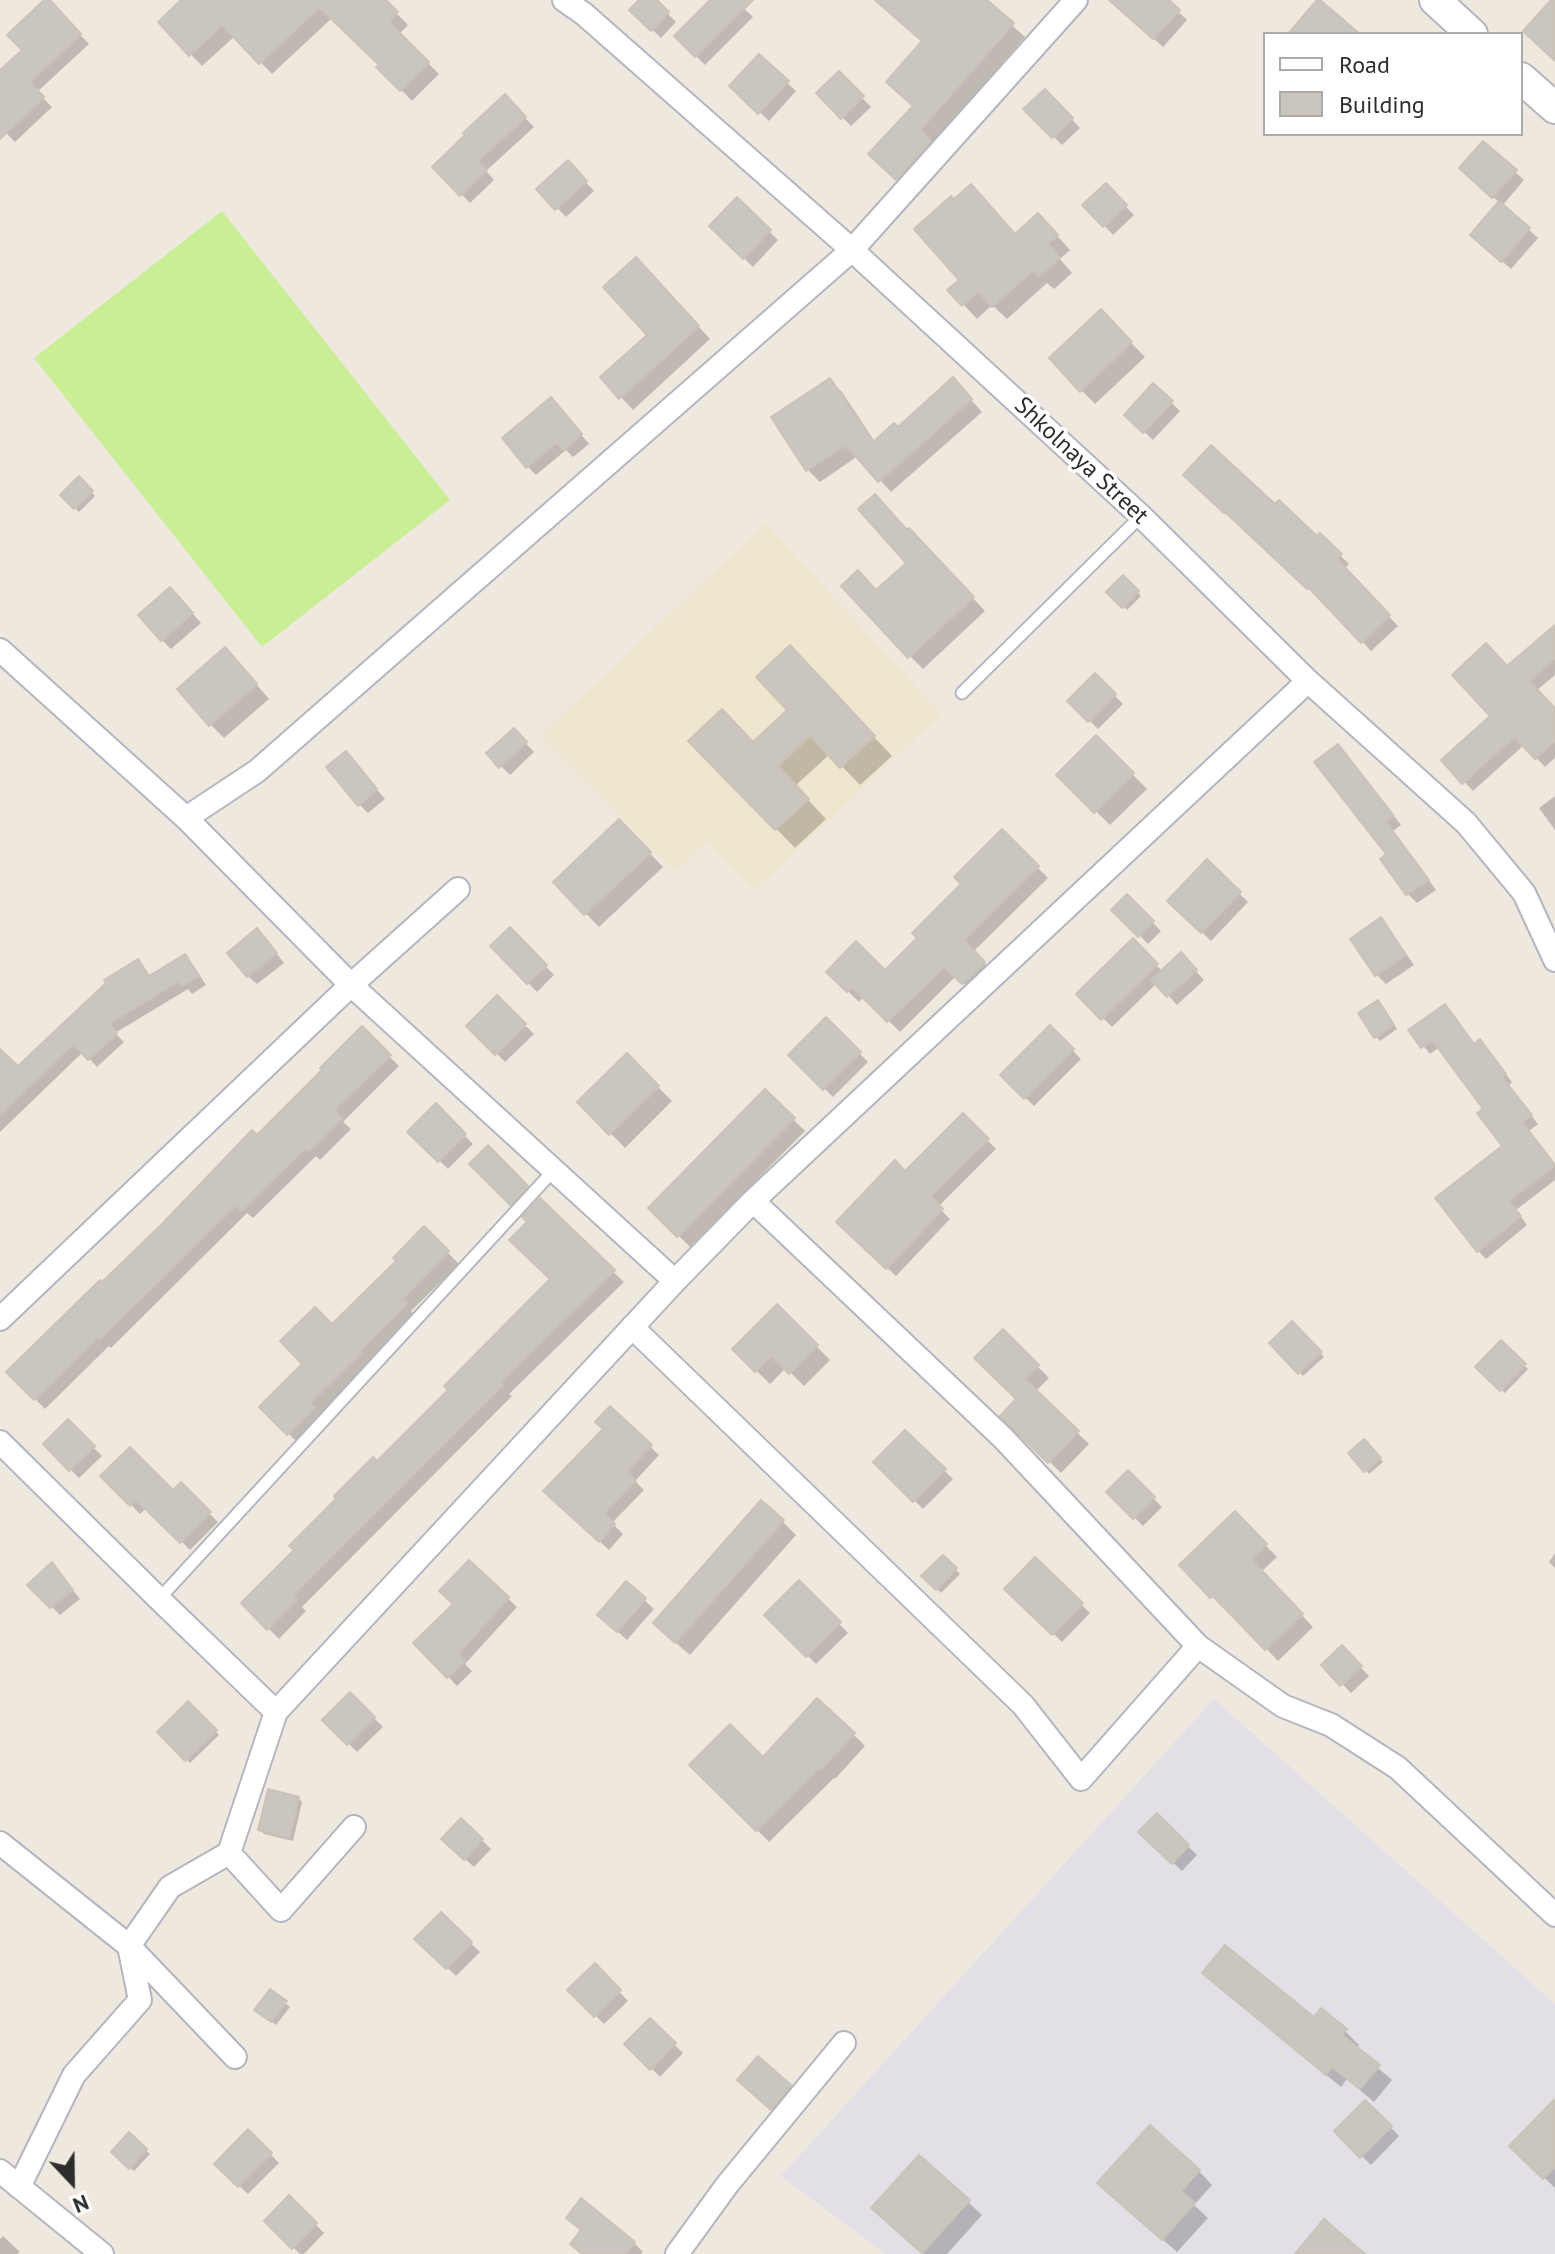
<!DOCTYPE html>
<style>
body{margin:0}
#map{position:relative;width:1555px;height:2254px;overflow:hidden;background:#efe8df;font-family:"PT Sans",sans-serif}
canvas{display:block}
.legend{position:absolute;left:1263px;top:32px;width:260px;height:104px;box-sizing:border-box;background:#fff;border:2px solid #ababab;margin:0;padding:10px 14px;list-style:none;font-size:24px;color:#2d2d2d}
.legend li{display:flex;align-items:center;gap:16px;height:40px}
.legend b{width:40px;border:2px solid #ababab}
.north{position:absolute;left:32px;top:2142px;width:80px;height:80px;-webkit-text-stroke:6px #fff;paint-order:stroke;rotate:158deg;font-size:22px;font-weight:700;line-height:32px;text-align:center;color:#2d2d2d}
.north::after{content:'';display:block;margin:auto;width:28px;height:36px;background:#2d2d2d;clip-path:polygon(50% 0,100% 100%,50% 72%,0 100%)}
</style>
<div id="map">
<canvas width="1555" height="2254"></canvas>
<ul class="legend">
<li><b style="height:10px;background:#fff"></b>Road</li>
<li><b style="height:22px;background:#cac5be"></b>Building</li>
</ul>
<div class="north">N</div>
</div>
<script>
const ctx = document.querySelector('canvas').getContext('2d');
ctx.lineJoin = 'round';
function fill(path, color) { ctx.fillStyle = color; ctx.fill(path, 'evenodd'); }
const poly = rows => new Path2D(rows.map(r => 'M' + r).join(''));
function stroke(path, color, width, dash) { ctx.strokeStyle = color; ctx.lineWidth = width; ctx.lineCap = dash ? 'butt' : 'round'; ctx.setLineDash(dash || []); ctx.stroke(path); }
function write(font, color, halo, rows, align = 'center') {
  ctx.font = font + ' "PT Sans",sans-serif'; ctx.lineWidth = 7; ctx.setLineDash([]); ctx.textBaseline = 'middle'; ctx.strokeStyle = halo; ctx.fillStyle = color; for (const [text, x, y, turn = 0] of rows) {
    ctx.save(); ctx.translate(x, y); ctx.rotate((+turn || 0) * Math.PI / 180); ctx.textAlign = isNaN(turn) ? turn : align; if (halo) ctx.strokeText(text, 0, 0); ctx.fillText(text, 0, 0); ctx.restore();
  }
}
fill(poly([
 [1214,1699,1555,2004,1555,2254,886,2254,781,2176]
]), '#e2dfe7');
fill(poly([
 [766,523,941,714,755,890,706,841,675,872,540,736]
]), '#f0e5ce');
fill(poly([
 [222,211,450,500,262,647,34,358]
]), '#c9ee95');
fill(poly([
 [47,0,89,44,37,92,52,107,15,142,0,127,0,73,24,50],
 [184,0,383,0,408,25,399,34,439,74,412,101,379,67,381,65,332,18,272,74,235,36,202,66,160,22],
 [642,0,654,0,676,22,661,38,632,10],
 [713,0,735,0,753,17,705,65,676,36],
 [876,0,984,0,1025,37,932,144,942,155,910,191,883,166,915,106,924,42],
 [1129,0,1166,0,1187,20,1163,47,1130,17],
 [759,57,796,91,769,121,732,86],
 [839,74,871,107,851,126,818,93],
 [1045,91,1080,128,1062,145,1026,109],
 [505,97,534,127,486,171,494,180,470,203,435,167],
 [568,163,594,191,566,217,539,189],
 [1515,172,1524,180,1502,206,1538,238,1511,269,1481,243,1500,203,1470,177],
 [1106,186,1134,215,1113,235,1085,205],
 [737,200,778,240,753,267,711,226],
 [1052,230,1070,250,1060,259,1072,273,1054,289,1047,283,1007,319,992,305,977,319,950,290,1016,236],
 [648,272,710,339,633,410,602,377,650,335],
 [1101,312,1145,357,1095,404,1051,359],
 [830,380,842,392,875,442,964,392,982,412,891,492,858,456,820,482,808,470,773,418],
 [1154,386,1180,411,1153,440,1127,415],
 [560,409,589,444,573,457,566,450,536,475,527,466],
 [1186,475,1317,539,1320,536,1349,564,1344,569,1398,626,1371,651,1319,595,1317,597],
 [79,479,95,496,79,512,63,495],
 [908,532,922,544,985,611,923,669,910,656,877,592,908,563],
 [1123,578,1141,596,1127,610,1109,592],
 [179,598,201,623,171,649,162,640],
 [1555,628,1555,675,1536,691,1555,710,1555,758,1545,767,1524,745,1473,791,1444,760,1493,716,1507,669],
 [239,664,269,699,224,738,210,724],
 [808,667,892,756,860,785,830,754,795,786,826,819,795,848,691,741,753,744,789,710],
 [1095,675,1123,704,1098,729,1070,701],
 [513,730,534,752,510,775,488,753],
 [1096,738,1147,789,1110,825,1059,775],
 [1346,755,1401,825,1393,831,1436,890,1417,903,1408,894,1389,855],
 [354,763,385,799,368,813,359,804],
 [1555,796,1555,830,1539,808],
 [619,821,663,867,599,927,555,882],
 [1002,832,1048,878,973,952,995,974,974,994,956,976,900,1032,864,996,859,1002,829,972,885,972,919,938,964,884],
 [1207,862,1248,902,1211,941,1170,901],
 [1127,897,1161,931,1148,944,1114,910],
 [1380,920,1389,929,1414,965,1386,984,1377,975],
 [510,930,554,975,537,992,493,947],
 [266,940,284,963,257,984,248,976],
 [1133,941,1163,972,1181,955,1204,980,1177,1005,1157,983,1112,1027,1079,994],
 [185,957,193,965,206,985,192,994,188,989,115,1033,124,1042,97,1067,83,1052,0,1132,0,1051,18,1069,138,962,151,977],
 [497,998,534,1034,505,1062,469,1026],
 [1381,1006,1397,1029,1380,1041,1376,1037],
 [826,1020,868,1062,833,1097,791,1055],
 [1050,1028,1081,1059,1034,1106,1002,1075],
 [362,1029,399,1066,343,1122,351,1129,320,1160,316,1156,253,1218,247,1213,111,1348,109,1346,45,1409,9,1372,257,1138],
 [1411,1030,1475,1046,1480,1042,1512,1082,1508,1086,1538,1124,1529,1131,1555,1165,1555,1180,1516,1210,1527,1225,1486,1259,1478,1251,1505,1146,1485,1109,1440,1047,1430,1054],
 [627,1056,672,1101,625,1148,580,1102],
 [765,1092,805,1131,690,1247,651,1208],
 [436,1106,473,1144,448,1169,410,1132],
 [963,1116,996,1149,938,1207,950,1219,896,1276,839,1222,905,1174],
 [488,1148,535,1196,520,1212,472,1164],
 [540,1201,624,1282,509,1394,512,1396,302,1607,306,1611,279,1639,243,1603,377,1463,451,1390,553,1279,530,1222],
 [424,1229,459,1264,411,1311,416,1316,368,1363,370,1365,320,1415,324,1419,299,1444,262,1407,305,1364,332,1327,398,1261],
 [777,1307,830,1360,804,1386,786,1368,770,1384,734,1349],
 [1292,1323,1324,1357,1303,1376,1271,1343],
 [1003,1332,1049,1378,1035,1392,1089,1444,1061,1473,1003,1416,1018,1399],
 [1501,1343,1528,1369,1505,1393,1478,1367],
 [610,1409,659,1455,635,1481,644,1490,612,1523,623,1534,609,1550,554,1499,605,1429],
 [68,1422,102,1456,79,1478,45,1444],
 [905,1432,953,1479,923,1509,876,1462],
 [1364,1442,1383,1462,1369,1474,1351,1454],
 [1128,1473,1162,1507,1143,1526,1109,1492],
 [103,1476,173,1493,181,1485,218,1522,190,1550,147,1507,140,1514],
 [1235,1514,1277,1557,1261,1572,1313,1627,1278,1661,1226,1606,1223,1608,1182,1565],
 [782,1521,796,1535,690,1655,669,1637],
 [1555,1553,1555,1568,1549,1562],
 [943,1557,960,1574,941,1593,924,1576],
 [1035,1560,1090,1613,1062,1642,1007,1589],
 [469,1562,517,1607,465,1664,472,1671,457,1686,416,1643,456,1604],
 [52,1564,80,1599,60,1615,30,1585],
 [799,1583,848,1633,816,1664,767,1615],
 [627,1584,654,1609,627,1640,609,1624],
 [1342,1648,1369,1676,1351,1693,1324,1665],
 [350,1694,383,1727,357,1752,325,1720],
 [188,1704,219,1735,190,1763,160,1732],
 [853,1734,865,1746,835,1779,834,1778,769,1842,692,1765,763,1759],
 [298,1798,302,1802,293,1841,264,1834,260,1830],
 [1157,1816,1197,1855,1182,1871,1141,1832],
 [482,1840,491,1849,474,1867,453,1848],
 [441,1915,480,1952,456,1976,417,1939],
 [595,1966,628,2001,604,2024,570,1990],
 [1204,1973,1314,2020,1345,2031,1359,2045,1356,2049,1392,2080,1374,2102,1347,2079,1341,2087,1218,1987],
 [270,1991,290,2007,276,2025,260,2013],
 [650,2021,683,2053,660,2077,627,2044],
 [758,2058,799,2095,781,2117,748,2088],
 [1365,2102,1399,2136,1371,2165,1337,2131],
 [1555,2102,1555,2188,1512,2146],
 [248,2132,279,2163,248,2194,217,2164],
 [129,2135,150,2154,134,2171,113,2152],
 [1199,2171,1212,2185,1194,2205,1208,2218,1177,2252,1113,2196],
 [289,2198,324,2233,304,2254,300,2254,267,2221],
 [968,2202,982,2215,947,2254,924,2254,888,2221],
 [3,2236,20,2252,17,2254,0,2254,0,2239],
 [634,2243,643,2252,641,2254,582,2254]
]), '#0003');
const building = poly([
 [44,0,50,0,81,34,30,82,44,97,0,139,0,70,22,50,7,35,44,0],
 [181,0,386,0,398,12,389,22,429,62,400,91,376,67,379,65,319,7,259,64,222,25,189,56,158,22,181,0],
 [639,0,657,0,669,12,651,31,629,10,639,0],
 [710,0,753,0,695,57,674,36,710,0],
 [875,0,987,0,1014,23,920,130,931,141,896,180,868,154,913,106,886,82,922,41,875,0],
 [1109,0,1169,0,1180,10,1153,39,1109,0],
 [1317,0,1320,0,1360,34,1288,34,1317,0],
 [1551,0,1555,0,1555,61,1523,31,1551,0],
 [759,54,789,81,758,114,729,86,759,54],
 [839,71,864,96,841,119,816,93,839,71],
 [1045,89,1073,118,1052,138,1023,109,1045,89],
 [505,94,526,117,478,161,487,170,460,196,432,167,465,135,463,133,505,94],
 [1483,141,1517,170,1492,198,1459,168,1483,141],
 [568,160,587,181,555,210,536,189,568,160],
 [1106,183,1127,205,1103,227,1082,205,1106,183],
 [971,184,1015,234,1038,213,1058,235,1048,244,1060,258,1038,277,1033,270,992,307,978,291,962,306,947,290,959,280,914,229,951,196,954,199,971,184],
 [737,197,771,230,743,259,709,226,737,197],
 [1499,201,1530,228,1501,262,1470,235,1499,201],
 [636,257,699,326,619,399,600,377,647,335,603,287,636,257],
 [1101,309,1132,342,1080,392,1049,358,1101,309],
 [953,377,972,399,878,482,846,445,806,471,771,417,830,378,873,442,894,423,898,427,953,377],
 [1153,383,1173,401,1143,433,1124,415,1153,383],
 [551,397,582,434,563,450,557,442,526,468,502,438,551,397],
 [1211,445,1275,504,1279,500,1317,536,1320,533,1342,554,1337,559,1390,615,1361,643,1309,588,1307,589,1225,512,1224,513,1183,475,1211,445],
 [79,476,93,491,74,509,60,495,79,476],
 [875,494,907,530,909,528,974,597,908,658,841,586,858,570,876,590,906,563,858,509,875,494],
 [1123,575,1139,591,1122,608,1106,592,1123,575],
 [170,587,193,613,161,641,138,615,170,587],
 [1555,625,1555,658,1529,681,1555,708,1555,741,1535,759,1514,737,1462,784,1441,760,1490,716,1452,675,1486,643,1507,666,1555,625],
 [790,645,875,736,840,768,810,736,778,766,809,799,775,830,688,741,722,709,753,742,787,710,756,677,790,645],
 [225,647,257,684,209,726,177,689,225,647],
 [1095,673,1116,694,1088,722,1067,701,1095,673],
 [514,728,527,742,499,768,486,753,514,728],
 [1096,735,1134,773,1094,813,1056,775,1096,735],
 [1338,744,1394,816,1386,822,1429,880,1406,895,1380,859,1386,854,1314,762,1338,744],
 [346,751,377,789,358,806,326,767,346,751],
 [619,819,651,852,584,915,553,882,619,819],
 [1002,829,1039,866,964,940,985,962,962,984,944,967,887,1022,852,987,847,992,826,972,856,941,885,970,917,938,912,933,961,884,954,877,1002,829],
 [1207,859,1241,892,1201,933,1167,901,1207,859],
 [1127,894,1154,921,1138,937,1111,910,1127,894],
 [1381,917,1406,955,1375,976,1350,939,1381,917],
 [510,927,547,965,527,984,490,946,510,927],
 [257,928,277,953,247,977,227,953,257,928],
 [1133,938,1158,964,1101,1020,1076,994,1133,938],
 [1181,952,1197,970,1167,997,1151,980,1181,952],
 [185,954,199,976,182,986,179,981,109,1024,117,1033,88,1060,73,1044,0,1115,0,1049,18,1066,106,983,104,980,138,959,149,976,185,954],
 [497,995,526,1024,495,1055,466,1026,497,995],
 [1378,1000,1394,1025,1374,1038,1358,1013,1378,1000],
 [1445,1004,1474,1044,1480,1039,1506,1074,1502,1077,1532,1115,1522,1122,1555,1165,1509,1201,1521,1216,1477,1252,1435,1198,1502,1146,1477,1113,1483,1109,1432,1040,1421,1048,1408,1030,1445,1004],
 [826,1017,861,1052,823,1090,788,1055,826,1017],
 [1050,1025,1074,1049,1024,1099,1000,1075,1050,1025],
 [362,1026,391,1055,334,1110,342,1118,309,1151,305,1148,242,1210,236,1205,100,1339,98,1337,34,1400,6,1372,100,1280,102,1282,162,1224,252,1130,257,1135,322,1070,320,1068,362,1026],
 [627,1053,659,1086,609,1135,577,1102,627,1053],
 [765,1089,795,1118,677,1237,648,1208,765,1089],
 [436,1103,466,1134,438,1162,407,1132,436,1103],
 [963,1113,989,1139,930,1196,943,1209,886,1269,836,1222,895,1160,905,1171,963,1113],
 [488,1145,528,1186,510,1205,469,1164,488,1145],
 [540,1198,615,1270,500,1382,503,1385,293,1595,297,1600,267,1630,241,1603,294,1550,289,1546,336,1499,334,1496,373,1457,377,1461,448,1390,444,1386,550,1279,509,1240,527,1222,522,1217,540,1198],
 [424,1226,449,1251,402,1299,407,1303,359,1351,361,1353,310,1403,315,1407,287,1435,259,1407,302,1364,280,1341,315,1307,332,1324,396,1261,393,1258,424,1226],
 [777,1304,818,1345,789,1374,771,1356,755,1372,732,1349,777,1304],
 [1292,1321,1322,1352,1298,1374,1269,1343,1292,1321],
 [1003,1329,1039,1365,1025,1379,1079,1431,1048,1463,1000,1416,1016,1399,974,1358,1003,1329],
 [1501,1340,1526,1364,1500,1391,1475,1367,1501,1340],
 [610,1406,652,1445,627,1471,636,1480,604,1513,615,1524,599,1542,543,1491,603,1429,595,1422,610,1406],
 [68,1419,95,1446,69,1471,43,1444,68,1419],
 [905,1430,946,1469,913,1502,873,1462,905,1430],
 [1364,1439,1381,1458,1364,1472,1348,1453,1364,1439],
 [130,1447,173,1490,181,1482,211,1512,180,1543,136,1500,130,1506,100,1476,130,1447],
 [1128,1470,1155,1497,1133,1519,1106,1492,1128,1470],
 [761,1500,784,1520,675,1643,653,1623,761,1500],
 [1235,1511,1267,1544,1251,1559,1303,1614,1265,1650,1213,1596,1210,1598,1179,1565,1235,1511],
 [943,1555,957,1568,936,1590,921,1576,943,1555],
 [1035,1557,1083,1603,1052,1635,1004,1589,1035,1557],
 [469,1560,509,1597,458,1654,465,1661,447,1678,413,1643,453,1604,439,1591,469,1560],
 [52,1562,73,1590,50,1608,27,1585,52,1562],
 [799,1580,841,1622,806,1657,764,1615,799,1580],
 [626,1581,646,1598,617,1632,597,1615,626,1581],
 [1342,1645,1362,1666,1340,1686,1321,1665,1342,1645],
 [350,1692,375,1717,347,1745,322,1720,350,1692],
 [817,1698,855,1733,822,1768,820,1767,756,1831,689,1765,730,1724,763,1757,817,1698],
 [188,1701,217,1730,185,1761,157,1732,188,1701],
 [268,1789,299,1797,289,1838,258,1830,268,1789],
 [1157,1813,1189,1845,1172,1864,1138,1832,1157,1813],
 [461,1818,483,1839,464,1860,441,1839,461,1818],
 [441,1912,472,1942,446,1969,414,1939,441,1912],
 [1225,1945,1314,2017,1321,2008,1347,2029,1342,2035,1380,2065,1360,2089,1332,2067,1326,2075,1202,1973,1225,1945],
 [595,1963,621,1990,594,2017,567,1990,595,1963],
 [270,1989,287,2001,271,2022,254,2010,270,1989],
 [650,2018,676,2043,650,2070,624,2044,650,2018],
 [758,2056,791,2085,771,2110,737,2080,758,2056],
 [1555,2099,1555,2167,1543,2179,1509,2146,1555,2099],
 [1365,2100,1392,2126,1360,2158,1334,2131,1365,2100],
 [1150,2125,1200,2170,1181,2191,1195,2203,1162,2240,1097,2183,1150,2125],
 [248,2129,272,2153,238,2187,214,2164,248,2129],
 [129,2132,147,2149,129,2169,111,2152,129,2132],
 [919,2155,970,2200,922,2253,871,2208,919,2155],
 [289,2195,317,2223,292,2249,264,2221,289,2195],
 [581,2198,635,2242,625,2254,582,2254,570,2244,581,2230,566,2218,581,2198],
 [1324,2219,1365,2254,1295,2254,1324,2219]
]);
fill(building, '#cac5be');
stroke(building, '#cac4b8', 2);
const lane = poly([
 [962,693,1141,516],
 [159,1599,554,1170]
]);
const street = poly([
 [564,0,584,14,852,250,1141,516,1308,681,1466,823,1524,893,1555,960],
 [0,650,186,818,351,985,675,1281],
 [186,818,257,771,852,250,1076,0],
 [753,1201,1003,1438,1198,1646],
 [0,1319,351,985,458,889],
 [632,1327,1023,1705,1081,1779,1198,1646,1283,1706,1331,1725,1398,1768,1555,1915],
 [0,1442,159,1599,276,1712,675,1281,753,1201,1308,681],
 [0,1843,129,1946,235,2057],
 [229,1853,281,1910,354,1827],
 [0,2171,102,2254],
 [19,2187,74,2075,140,2000,129,1946,170,1887,229,1853,276,1712],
 [677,2254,727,2185,844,2043]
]);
const secondary = poly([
 [1435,0,1472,34],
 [1521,78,1555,108]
]);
stroke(lane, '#b3b6c1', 15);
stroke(street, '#b3b6c1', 26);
stroke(secondary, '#b3b6c1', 34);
stroke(lane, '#fff', 11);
stroke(street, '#fff', 22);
stroke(secondary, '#fff', 30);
write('24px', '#2d2d2d', '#fff', [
 ["Shkolnaya Street",1081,461,43]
]);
</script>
